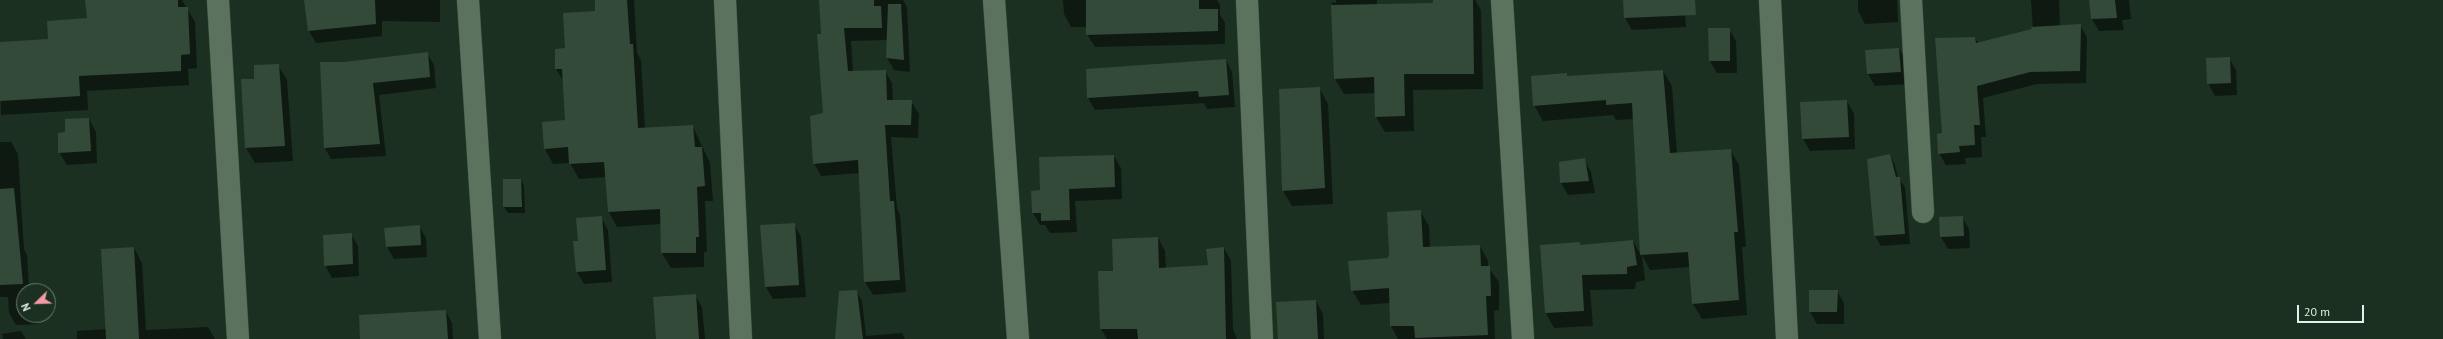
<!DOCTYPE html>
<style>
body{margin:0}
#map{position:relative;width:2443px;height:339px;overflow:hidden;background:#1b3020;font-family:"PT Sans",sans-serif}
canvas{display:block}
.north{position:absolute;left:16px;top:283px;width:40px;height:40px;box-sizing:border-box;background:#1b3020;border:1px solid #6b7d6f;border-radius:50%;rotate:247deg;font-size:11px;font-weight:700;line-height:16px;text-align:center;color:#e3f0e5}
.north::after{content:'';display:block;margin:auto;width:14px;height:18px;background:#f49aa4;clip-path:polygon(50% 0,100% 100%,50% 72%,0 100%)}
.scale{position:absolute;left:2297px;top:305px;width:67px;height:18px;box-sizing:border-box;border:2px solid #e3f0e5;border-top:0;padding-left:5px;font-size:12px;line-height:14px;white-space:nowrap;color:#e3f0e5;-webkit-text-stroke:3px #1b3020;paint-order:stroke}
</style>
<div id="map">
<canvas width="2443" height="339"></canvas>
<div class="north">N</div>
<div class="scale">20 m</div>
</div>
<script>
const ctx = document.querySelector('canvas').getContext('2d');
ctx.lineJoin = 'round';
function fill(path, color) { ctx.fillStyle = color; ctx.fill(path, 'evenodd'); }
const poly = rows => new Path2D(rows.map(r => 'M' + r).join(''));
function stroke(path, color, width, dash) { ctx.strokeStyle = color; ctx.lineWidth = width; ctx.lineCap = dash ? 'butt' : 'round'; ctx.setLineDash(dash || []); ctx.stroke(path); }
fill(poly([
 [86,0,182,0,195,22,197,68,188,69,189,85,87,91,88,110,1,115,0,43,49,40,88,19],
 [305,0,440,0,440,22,382,21,382,36,316,43,309,31],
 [596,0,634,0,637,53,641,60,645,129,693,127,710,163,713,201,705,201,707,252,704,252,704,267,671,268,662,253,661,224,617,227,609,212,606,177,579,179,570,163,553,164,545,149,566,121,564,82,556,69,566,49,596,12],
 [820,0,903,0,907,7,910,72,894,70,887,58,887,40,851,41,853,72,885,71,892,83,893,101,911,101,919,114,918,138,891,137,897,208,900,215,906,292,873,295,865,282,860,173,821,176,814,163,824,114],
 [1063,0,1217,0,1220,5,1220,15,1225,23,1225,44,1095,47,1087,34,1087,27,1071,27,1064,14],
 [1336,0,1377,0,1377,6,1434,4,1434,0,1475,0,1481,10,1483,89,1413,90,1414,131,1385,132,1376,117,1376,93,1344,94,1335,79,1332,2,1336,3],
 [1624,0,1684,0,1686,27,1632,30,1625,18],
 [1858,0,1897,0,1898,22,1865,24,1858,11],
 [2031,0,2059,0,2060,28,2080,25,2087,37,2086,83,2037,84,1983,98,1986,137,1981,137,1982,157,1965,158,1966,164,1946,165,1939,153,1943,134,1975,38,1978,43,2033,30],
 [2090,0,2129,0,2131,19,2122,20,2124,30,2099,31,2092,19],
 [1709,29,1729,29,1736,41,1737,73,1717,73,1710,61],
 [1899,49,1906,61,1908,84,1875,86,1868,74],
 [427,53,434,65,436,88,379,95,386,156,331,159,325,148,344,63],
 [2229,58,2236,70,2237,95,2215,96,2208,83],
 [1226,60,1232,72,1235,107,1207,109,1204,103,1095,110,1088,98,1087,70],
 [278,65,287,80,293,161,255,163,246,148,255,79],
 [1663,71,1672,86,1677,154,1730,150,1739,165,1746,247,1742,247,1747,315,1702,319,1693,304,1690,267,1650,270,1642,255,1645,280,1636,282,1635,289,1590,290,1593,326,1554,328,1546,313,1541,246,1579,243,1581,246,1633,241,1641,255,1634,119,1616,120,1613,115,1543,121,1534,105,1566,74,1568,77],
 [1319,88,1328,104,1333,204,1292,206,1283,191],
 [1847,101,1854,114,1855,149,1810,151,1803,139],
 [89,119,96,132,97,163,67,165,59,152],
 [0,142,11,142,18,154,24,249,27,255,29,288,32,291,24,291,24,315,38,315,39,324,16,325,9,313,8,297,1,297,0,295],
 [1890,155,1895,165,1898,178,1905,187,1910,244,1881,246,1875,236,1868,160],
 [1114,156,1121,168,1122,199,1075,201,1077,232,1050,233,1045,225,1040,225,1033,213,1041,191],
 [1584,159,1591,172,1595,193,1568,195,1561,183],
 [521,180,524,186,525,213,508,213,504,207],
 [1420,211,1429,226,1430,248,1480,246,1488,261,1488,267,1499,282,1499,310,1494,311,1495,339,1398,339,1391,326,1390,303,1361,305,1352,290,1389,259,1388,213],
 [601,217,608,230,612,282,584,284,577,272],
 [1962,217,1969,229,1970,248,1948,249,1941,237],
 [794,224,801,237,806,297,773,299,766,287],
 [419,226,426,238,427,257,394,259,387,247,386,229],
 [351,234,358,246,359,276,332,278,325,265],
 [1158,238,1165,251,1166,269,1209,266,1224,248,1231,261,1233,329,1237,339,1107,339,1101,329,1099,272,1114,272],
 [134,248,142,263,146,330,208,327,215,339,77,339,77,331,106,329],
 [856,291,862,301,866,336,902,333,905,339,836,339],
 [1837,291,1844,303,1844,324,1817,324,1810,312],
 [695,295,702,307,705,339,657,339],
 [1316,301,1323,314,1324,339,1279,339],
 [446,311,452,323,453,339,361,339],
 [21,331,26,339,3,339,2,334]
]), '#0007');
fill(poly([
 [85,0,178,0,178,7,188,7,190,54,181,55,181,71,79,76,80,96,0,101,0,42,48,39,47,21,87,18],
 [304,0,375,0,376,24,308,31],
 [595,0,627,0,630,44,633,44,638,128,693,125,695,147,702,147,705,186,697,187,699,237,696,237,696,253,661,253,660,209,608,212,604,162,569,164,568,147,544,149,542,122,565,120,562,69,555,69,555,49,565,48,563,13,595,11],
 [819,0,874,0,874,6,881,6,882,28,844,28,848,71,886,70,887,100,912,100,911,125,885,125,890,201,894,201,900,280,864,282,858,160,813,164,810,116,823,113,817,34,821,34],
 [1086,0,1199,0,1199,9,1218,9,1218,31,1086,35],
 [1433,0,1473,0,1474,74,1404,74,1405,116,1375,117,1374,77,1334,79,1331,5,1433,3],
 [1623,0,1695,0,1696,15,1624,18],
 [2089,0,2115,0,2117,18,2091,19],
 [888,4,901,4,904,60,886,58],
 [2081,24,2080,71,2030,72,1977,86,1980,125,1974,125,1975,145,1959,146,1960,152,1938,154,1937,134,1942,133,1935,38,1975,37,1976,43,2032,29,2031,27],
 [1708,28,1730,28,1730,61,1709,61],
 [1899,48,1901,72,1867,74,1865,50],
 [428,52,430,77,373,83,380,144,324,148,320,62,344,62],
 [2230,57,2231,83,2207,84,2206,58],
 [1226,59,1229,95,1199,97,1198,91,1087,98,1086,69],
 [279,64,285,146,245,148,241,79,254,79,254,65],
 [1663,70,1670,153,1731,149,1738,232,1734,232,1739,300,1692,304,1688,252,1640,255,1632,103,1606,105,1606,100,1533,106,1531,76,1567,73,1567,76],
 [1320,87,1325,188,1282,191,1279,89],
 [1847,100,1849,137,1802,139,1800,102],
 [89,118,91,151,58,153,58,133,65,132,65,119],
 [1890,154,1896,177,1900,177,1905,234,1874,236,1867,159],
 [1114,155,1115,187,1069,189,1070,220,1041,221,1041,213,1032,213,1031,191,1040,190,1039,157],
 [1585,158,1589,181,1560,183,1559,162],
 [503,179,521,179,522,207,503,207],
 [14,188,23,284,0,285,0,189],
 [1421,210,1423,247,1480,245,1481,266,1490,266,1491,296,1486,296,1488,335,1415,338,1414,326,1390,326,1389,288,1351,291,1348,261,1388,258,1389,254,1387,212],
 [602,216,606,270,576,272,573,241,578,241,576,218],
 [1963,216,1964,236,1940,237,1939,217],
 [795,223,799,285,765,287,760,225],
 [420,225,421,245,386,247,384,228],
 [352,233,353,264,324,266,323,235],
 [1158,237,1159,268,1208,265,1206,249,1224,247,1226,339,1138,339,1137,329,1100,329,1098,271,1113,271,1112,239],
 [1633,240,1637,265,1627,267,1627,274,1582,275,1584,311,1545,313,1540,245,1580,242,1580,245],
 [134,247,139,339,106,339,101,249],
 [857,290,863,339,835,339,839,291],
 [1809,290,1838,290,1837,312,1809,312],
 [696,294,699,339,656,339,653,297],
 [1316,300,1318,339,1278,339,1276,302],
 [446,310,448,339,360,339,359,315]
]), '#344a38');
const minor = poly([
 [218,0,238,339],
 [468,0,490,339],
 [725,0,741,339],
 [994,0,1018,339],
 [1247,0,1262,339],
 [1502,0,1523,339],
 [1770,0,1787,339],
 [1911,0,1923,212]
]);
stroke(minor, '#3a4c3e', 23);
stroke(minor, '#5b725f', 22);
</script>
